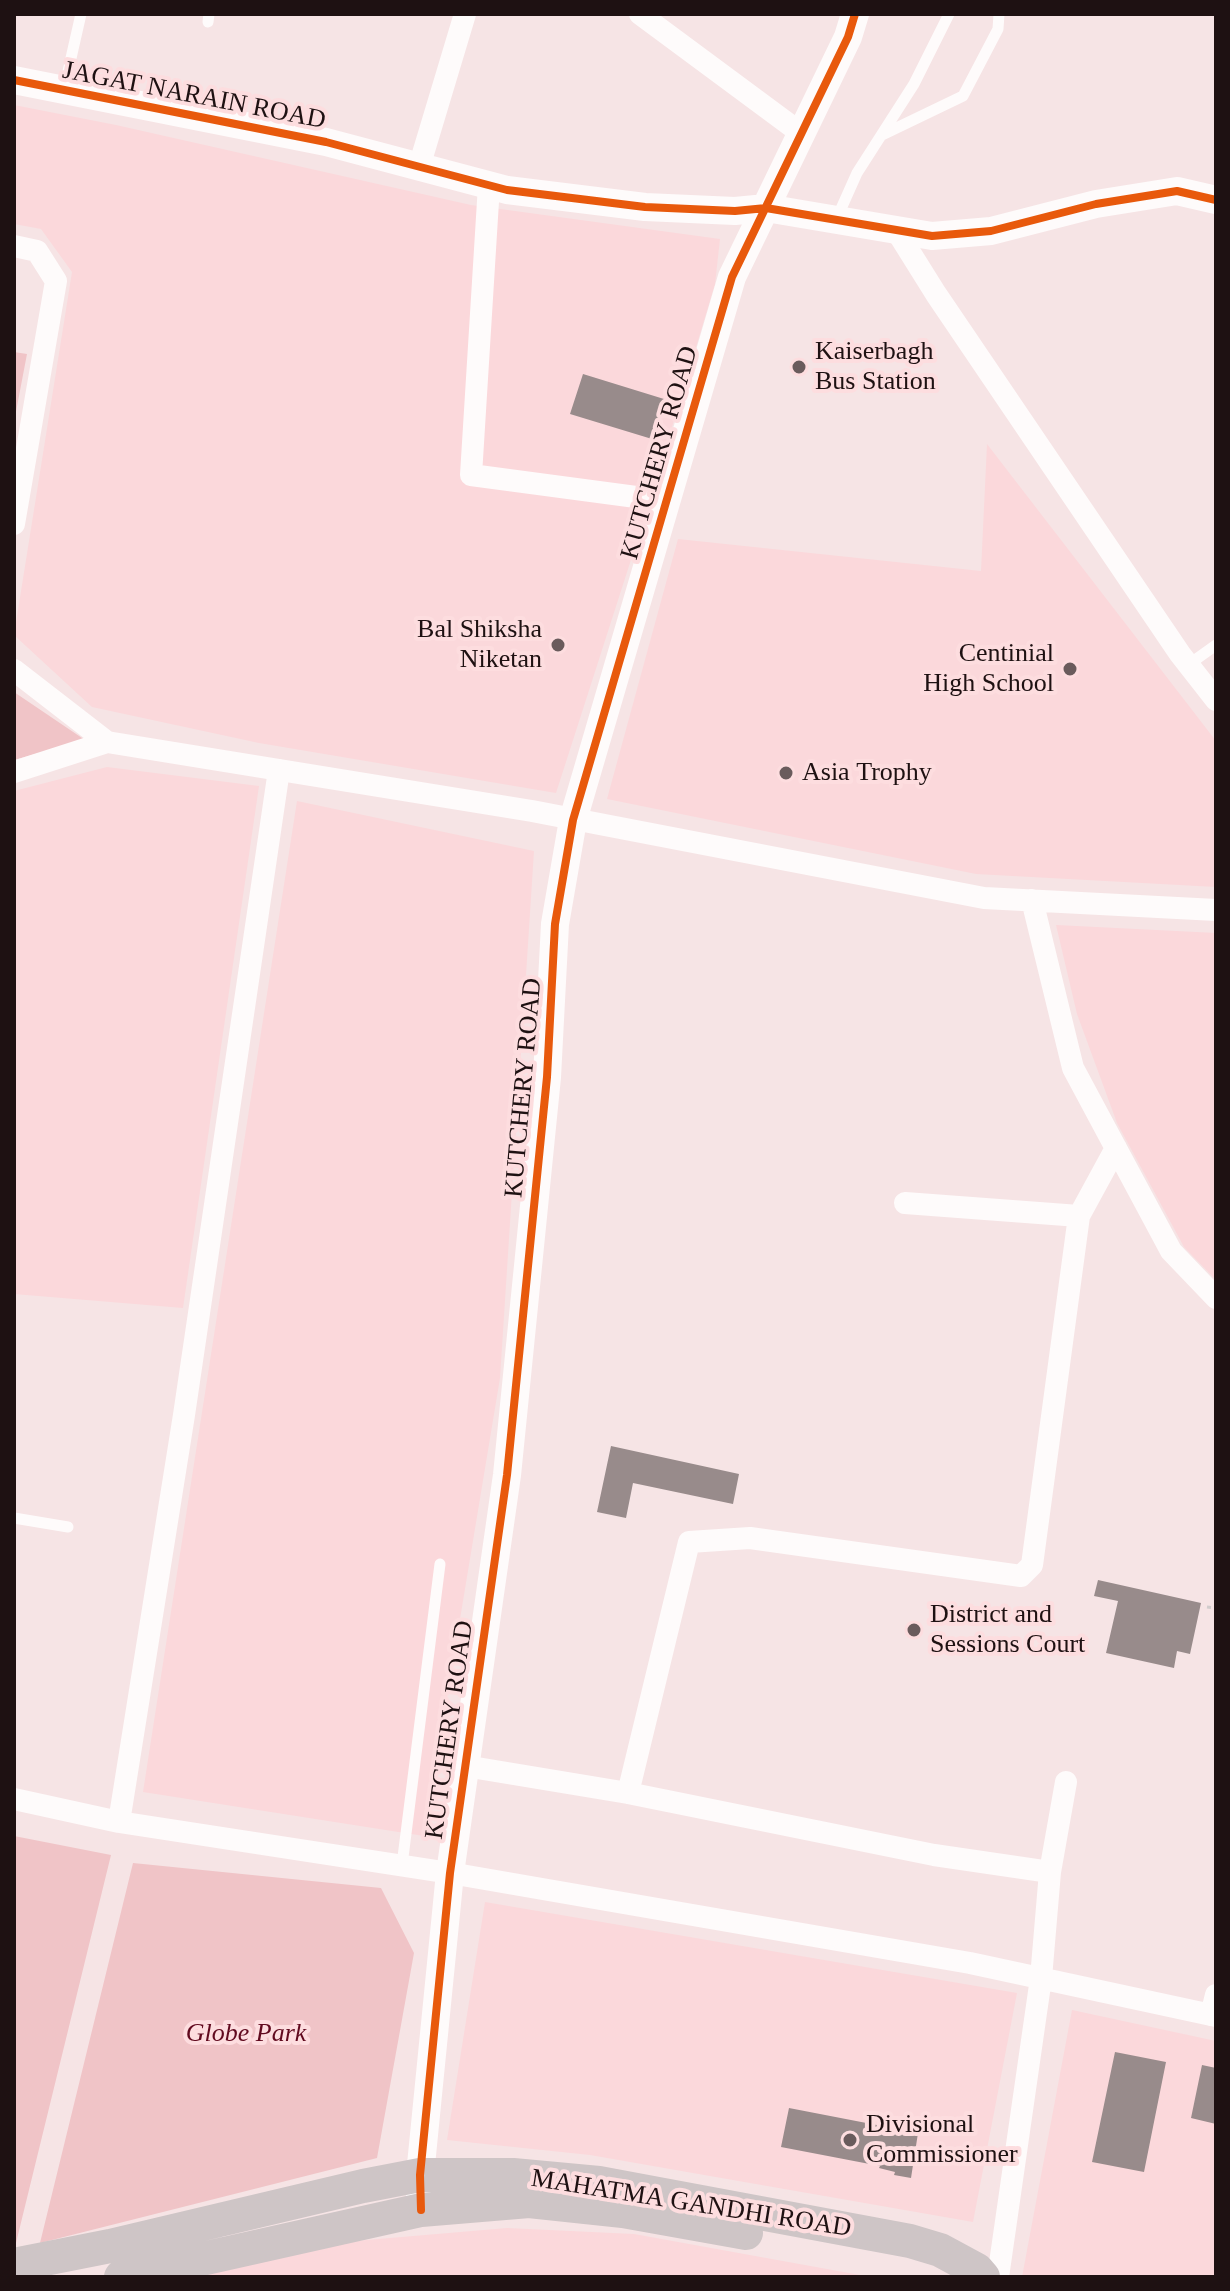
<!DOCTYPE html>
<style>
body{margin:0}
#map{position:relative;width:1230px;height:2291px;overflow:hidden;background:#f6e4e5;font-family:"Times New Roman",serif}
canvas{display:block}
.frame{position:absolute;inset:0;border:16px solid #1e1112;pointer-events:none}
</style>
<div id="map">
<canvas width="1230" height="2291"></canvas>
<div class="frame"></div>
</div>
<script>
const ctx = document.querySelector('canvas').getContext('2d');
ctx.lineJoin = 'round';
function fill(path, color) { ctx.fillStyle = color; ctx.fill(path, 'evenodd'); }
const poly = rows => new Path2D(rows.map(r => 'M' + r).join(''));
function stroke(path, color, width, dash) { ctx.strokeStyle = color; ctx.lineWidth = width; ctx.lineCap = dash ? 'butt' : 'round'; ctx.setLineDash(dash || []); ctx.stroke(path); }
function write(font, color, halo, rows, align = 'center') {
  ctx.font = font + ' "Times New Roman",serif'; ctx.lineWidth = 8; ctx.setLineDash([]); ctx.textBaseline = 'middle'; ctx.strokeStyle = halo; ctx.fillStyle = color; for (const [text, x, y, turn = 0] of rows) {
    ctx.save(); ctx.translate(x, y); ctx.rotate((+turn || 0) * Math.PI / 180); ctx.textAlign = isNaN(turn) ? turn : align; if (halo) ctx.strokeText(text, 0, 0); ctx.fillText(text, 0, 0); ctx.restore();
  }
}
fill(poly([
 [14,105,116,125,471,205,720,239,715,284,647,510,556,793,259,743,92,707,14,635,72,272,41,229,14,224],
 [987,444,1216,741,1216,887,976,874,607,799,678,539,981,571],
 [107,767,259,786,183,1308,14,1294,14,791],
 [297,801,534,851,500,1378,424,1836,143,1792],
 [1056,925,1216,933,1216,1280,1184,1247,1117,1123,1077,1014],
 [485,1902,1017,1993,973,2222,590,2155,447,2140],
 [1072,2010,1216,2041,1216,2277,1022,2277],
 [507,2228,634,2234,871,2277,154,2277,273,2248]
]), '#fbd8db');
fill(poly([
 [14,352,27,354,14,422],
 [14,692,85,740,14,760],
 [14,1836,111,1855,15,2247,14,2247],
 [133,1863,381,1888,414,1953,377,2158,40,2243]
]), '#f0c4c7');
fill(poly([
 [583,374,664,399,652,439,570,414],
 [611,1446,739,1474,733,1504,633,1483,626,1518,597,1512],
 [1098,1580,1201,1603,1190,1654,1177,1651,1174,1668,1106,1653,1118,1601,1094,1596],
 [1115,2052,1166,2062,1144,2172,1092,2162],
 [1202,2065,1216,2068,1216,2124,1191,2118],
 [789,2108,918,2133,911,2178,894,2175,895,2172,879,2168,880,2166,781,2147]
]), '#988b8b');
stroke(poly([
 [1207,1607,1216,1608]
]), '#d1cccc', 3, [4, 6]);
stroke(poly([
 [208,22,209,14],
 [64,89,81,14],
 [884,134,963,96,998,29,999,14],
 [836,220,857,173,914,84,949,14],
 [1188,665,1216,645],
 [14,1518,68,1527],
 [402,1865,440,1564]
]), '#fefbfb', 11);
stroke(poly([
 [640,14,802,134],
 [419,167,465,14],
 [489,185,471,475,666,501],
 [896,230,936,294,1180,654,1216,700],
 [14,246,37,251,56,281,14,524],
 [14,670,107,742],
 [14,772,107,742,532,811,984,898,1216,910],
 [1032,900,1073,1068,1171,1251,1216,1298],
 [905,1203,1079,1216],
 [465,1766,628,1793,934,1855,1050,1872],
 [628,1793,689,1542,750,1538,1021,1576,1032,1565,1079,1216,1116,1148],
 [14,1799,119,1822,450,1873,970,1963,1216,2016],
 [119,1822,184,1415,279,770],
 [1211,2015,1216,1995],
 [998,2277,1041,1978,1050,1872,1066,1782]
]), '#fefbfb', 22);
stroke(poly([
 [14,80,326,142,507,190,645,207,735,211,766,208,932,236,991,231,1096,204,1177,191,1216,200],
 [420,2194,420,2175,450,1873,507,1475,547,1077,555,924,573,820,732,277,848,37,855,14]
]), '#fefbfb', 28);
stroke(poly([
 [14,2265,110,2246,363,2186,420,2175,513,2175,599,2183,910,2241,940,2250,977,2270,983,2277],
 [121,2277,421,2210,529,2201,623,2211,746,2233]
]), '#cec5c6', 34);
stroke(poly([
 [14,80,326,142,507,190,645,207,735,211,766,208,932,236,991,231,1096,204,1177,191,1216,200],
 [421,2210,420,2175,450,1873,507,1475,547,1077,555,924,573,820,732,277,848,37,855,14]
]), '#e8590c', 8);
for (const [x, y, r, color] of [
 [799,367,8,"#6a5b5c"],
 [558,645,8,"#6a5b5c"],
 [1070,669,8,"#6a5b5c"],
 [786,773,8,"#6a5b5c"],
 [914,1630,8,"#6a5b5c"],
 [850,2140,8,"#6a5b5c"]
]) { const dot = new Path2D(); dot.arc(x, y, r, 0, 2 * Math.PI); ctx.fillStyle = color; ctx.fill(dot); stroke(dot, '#fddddf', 3); }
write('26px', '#1e1112', '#fddddf', [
 ["JAGAT NARAIN ROAD",194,96,11],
 ["KUTCHERY ROAD",660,453,-74],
 ["KUTCHERY ROAD",524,1088,-85],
 ["KUTCHERY ROAD",450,1730,-82],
 ["MAHATMA GANDHI ROAD",691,2204,9]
]);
write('26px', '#1e1112', '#fddddf', [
 ["Kaiserbagh",815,352],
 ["Bus Station",815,382],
 ["Bal Shiksha",542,630,"right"],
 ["Niketan",542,660,"right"],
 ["Centinial",1054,654,"right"],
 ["High School",1054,684,"right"],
 ["Asia Trophy",802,773],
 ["District and",930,1615],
 ["Sessions Court",930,1645],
 ["Divisional",866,2125],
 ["Commissioner",866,2155]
], 'left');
write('italic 26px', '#610a1f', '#fddddf', [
 ["Globe Park",246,2034]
]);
</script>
